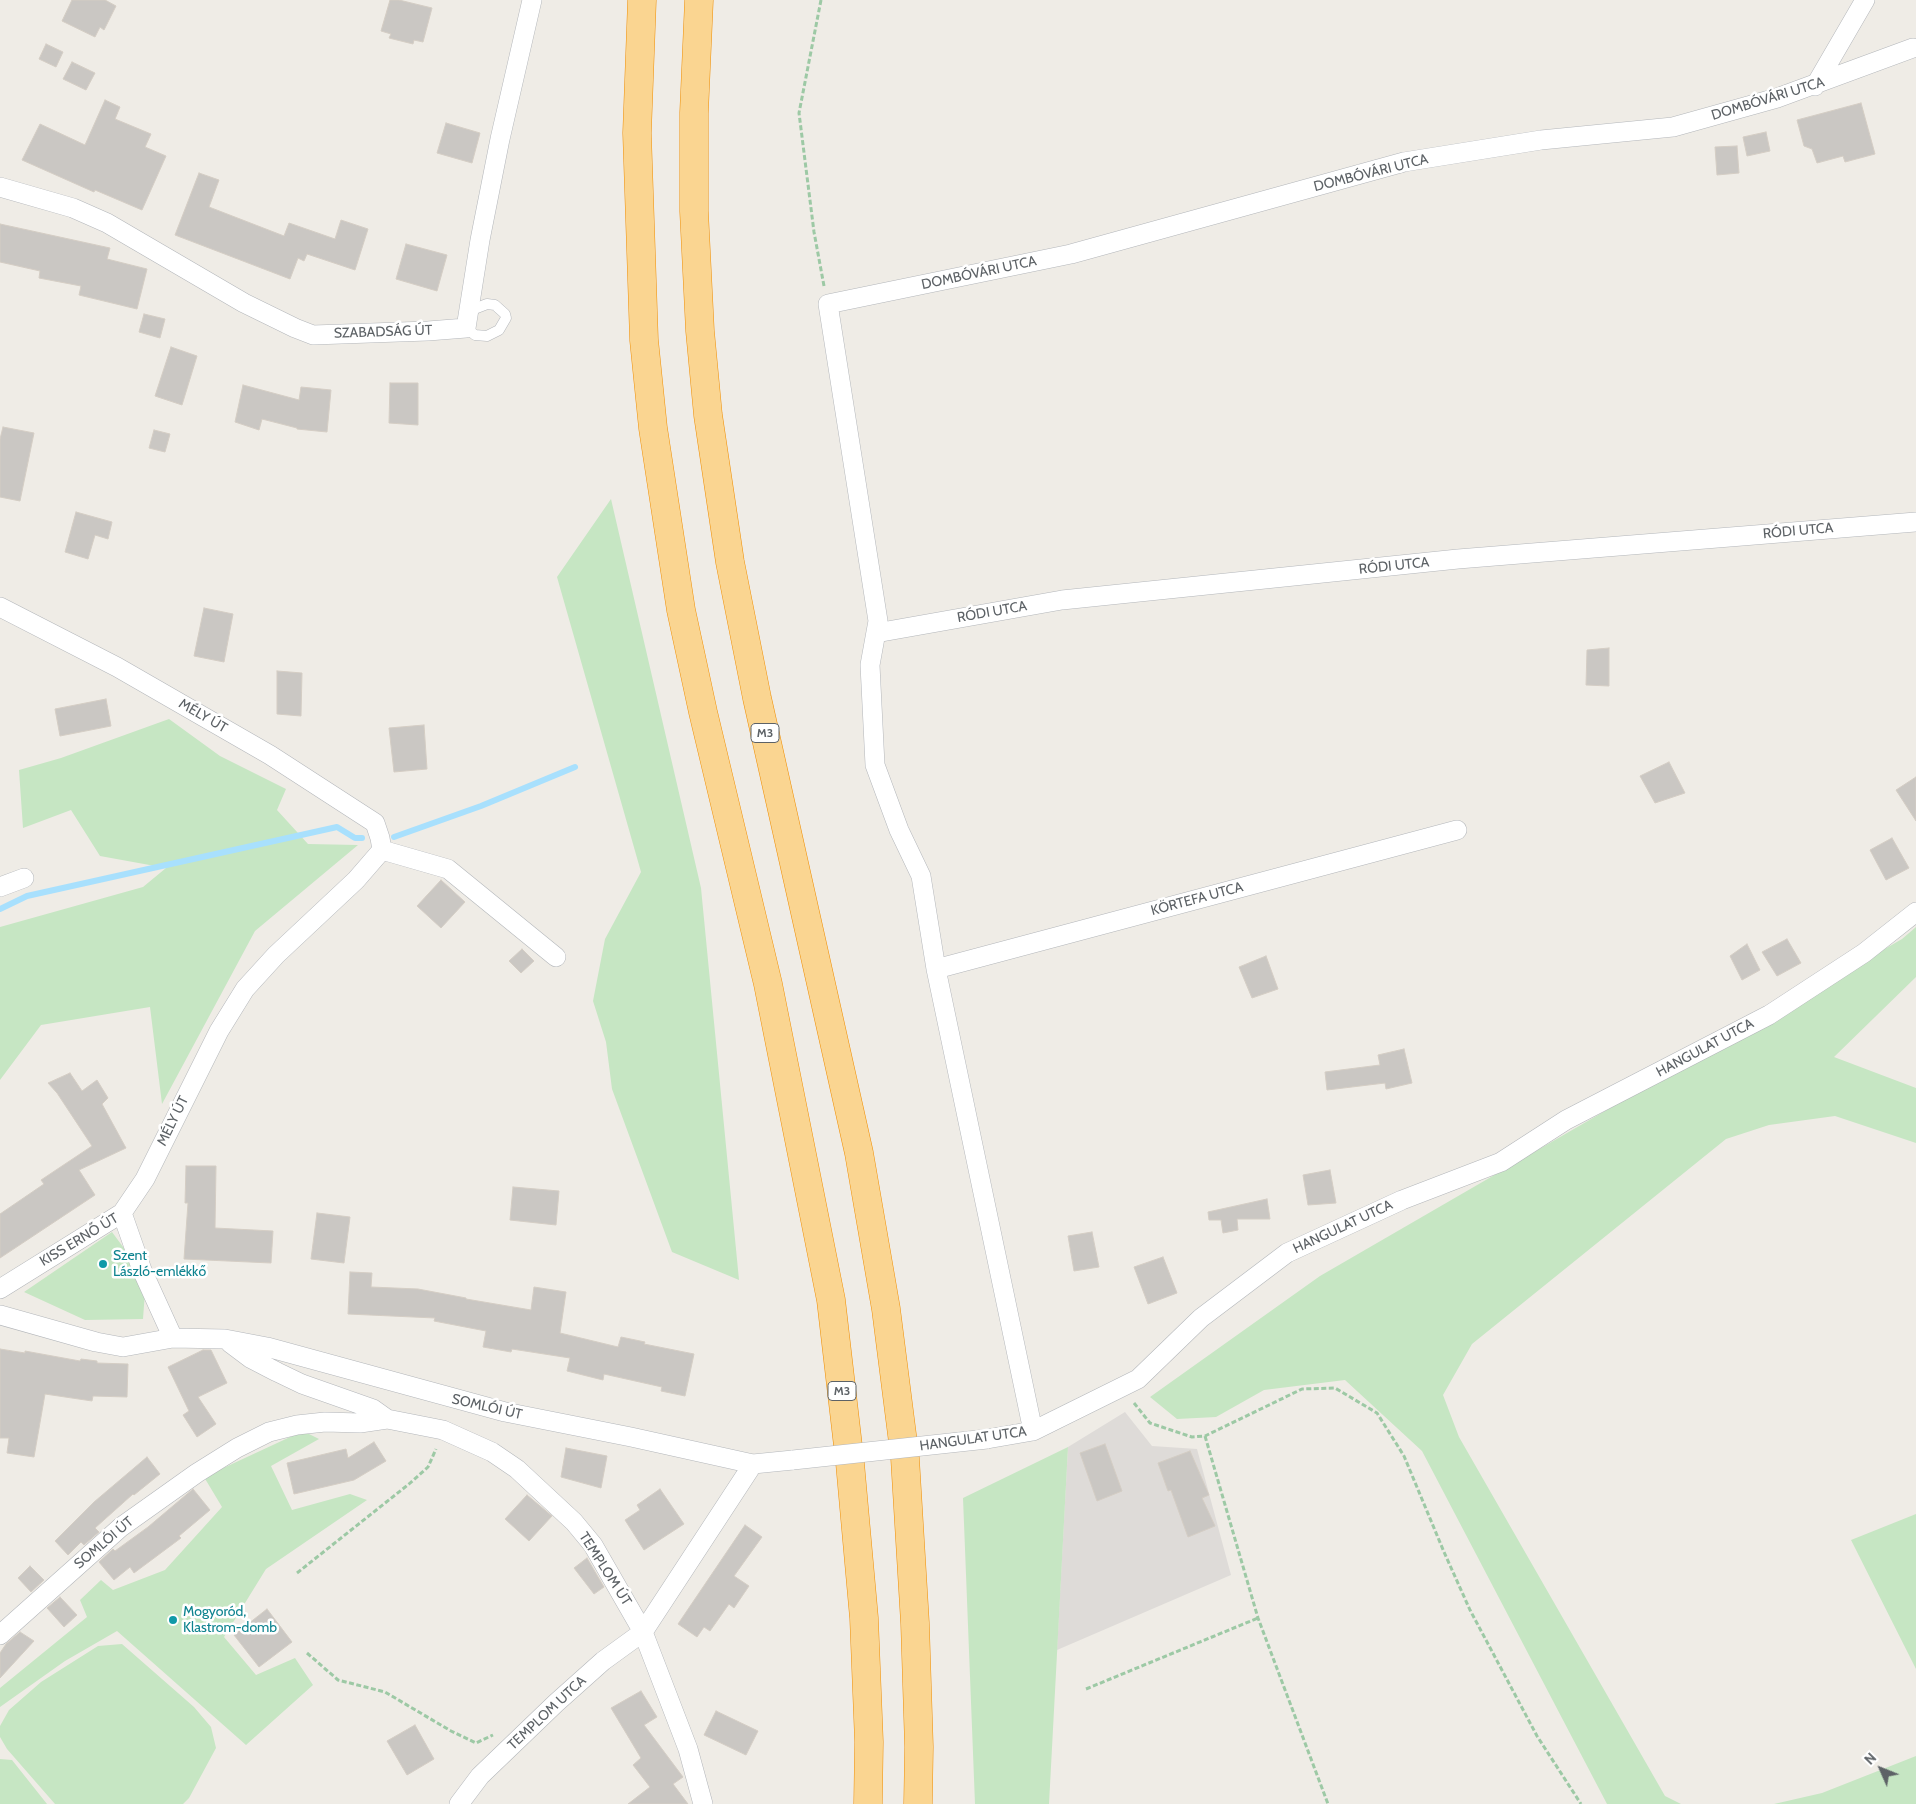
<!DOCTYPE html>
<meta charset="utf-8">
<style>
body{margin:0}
#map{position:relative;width:1916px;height:1804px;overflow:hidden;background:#efece6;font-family:Cabin,sans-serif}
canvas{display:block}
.north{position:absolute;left:1856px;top:1744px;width:50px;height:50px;-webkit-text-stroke:4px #fff;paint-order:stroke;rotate:314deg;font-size:14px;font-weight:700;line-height:20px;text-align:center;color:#5d6266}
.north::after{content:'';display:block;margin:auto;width:18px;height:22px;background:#5d6266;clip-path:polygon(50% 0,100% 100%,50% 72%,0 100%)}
</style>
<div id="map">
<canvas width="1916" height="1804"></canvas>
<div class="north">N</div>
</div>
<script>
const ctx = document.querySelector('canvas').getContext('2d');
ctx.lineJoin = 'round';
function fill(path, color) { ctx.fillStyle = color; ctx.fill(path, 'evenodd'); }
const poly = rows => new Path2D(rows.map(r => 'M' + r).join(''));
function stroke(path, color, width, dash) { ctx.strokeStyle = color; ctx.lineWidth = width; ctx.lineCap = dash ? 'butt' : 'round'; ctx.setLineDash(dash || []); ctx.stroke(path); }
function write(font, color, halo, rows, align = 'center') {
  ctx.font = font + ' Cabin,sans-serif'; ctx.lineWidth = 5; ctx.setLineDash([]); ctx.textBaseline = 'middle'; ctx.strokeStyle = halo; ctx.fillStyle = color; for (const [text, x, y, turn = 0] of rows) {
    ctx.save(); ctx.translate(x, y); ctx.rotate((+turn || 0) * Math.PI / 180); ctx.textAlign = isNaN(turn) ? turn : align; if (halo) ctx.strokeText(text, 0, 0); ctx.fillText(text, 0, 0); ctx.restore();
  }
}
fill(poly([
 [1125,1412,1152,1446,1197,1449,1231,1575,1057,1650,1068,1447]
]), '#dedbd8');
fill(poly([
 [611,499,701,888,739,1280,672,1252,612,1089,606,1042,593,1001,605,939,641,872,557,577],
 [169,719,220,756,286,789,277,810,308,844,358,845,255,931,162,1104,150,1007,41,1025,0,1080,0,927,143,887,166,868,100,856,71,810,23,828,19,770,61,758],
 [1916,927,1916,977,1834,1057,1916,1088,1916,1143,1835,1116,1769,1125,1726,1139,1472,1344,1443,1395,1459,1437,1665,1796,1681,1804,1607,1804,1422,1451,1345,1380,1264,1390,1216,1417,1177,1419,1150,1397,1320,1276,1902,939],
 [112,1232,146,1278,143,1319,85,1320,24,1292],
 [303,1431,319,1439,271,1466,292,1510,350,1494,367,1500,266,1569,224,1637,256,1675,295,1658,313,1685,246,1745,117,1631,65,1661,0,1707,0,1688,87,1617,80,1600,101,1580,113,1590,165,1570,222,1507,204,1477],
 [1068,1447,1049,1804,975,1804,963,1498],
 [1916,1514,1916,1669,1851,1540],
 [122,1644,194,1707,211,1727,216,1748,189,1798,183,1804,55,1804,7,1749,0,1737,0,1726,9,1710,41,1682,98,1646],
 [1916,1756,1916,1804,1774,1804,1822,1793],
 [0,1759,12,1760,47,1804,0,1804]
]), '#c6e6c3');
stroke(poly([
 [394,837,481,806,575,767],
 [0,909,27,896,337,827,355,838,362,838]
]), '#a8e0fd', 6);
const building = poly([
 [72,0,105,0,116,6,104,30,100,27,95,37,62,21,72,0],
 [390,0,399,0,432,8,423,42,414,40,413,44,389,38,391,34,381,31,390,0],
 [46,44,63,52,56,67,39,59,46,44],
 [72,62,95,73,86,90,63,79,72,62],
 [105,100,120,107,115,119,151,134,145,147,166,156,142,210,95,190,94,192,22,160,40,124,85,145,105,100],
 [1861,103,1875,154,1845,162,1843,156,1817,163,1812,149,1804,146,1797,120,1861,103],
 [446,123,480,133,472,163,437,153,446,123],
 [1766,132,1770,151,1747,156,1743,137,1766,132],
 [1737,146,1739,173,1717,175,1715,147,1737,146],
 [199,173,219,180,209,207,284,236,289,223,335,239,341,220,368,229,355,270,307,254,304,261,298,258,290,279,175,235,199,173],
 [0,224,110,248,107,259,147,269,137,309,79,295,81,286,39,278,40,271,0,262,0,224],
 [406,244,447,255,437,291,396,279,406,244],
 [144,314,165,319,160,338,139,332,144,314],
 [171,347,197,356,182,405,155,396,171,347],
 [390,383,418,383,418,425,389,423,390,383],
 [243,385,299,400,301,387,331,390,327,432,297,429,297,428,262,419,259,430,235,422,243,385],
 [3,427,34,433,20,501,0,497,0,439,3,427],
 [154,430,170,434,165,452,149,448,154,430],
 [76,512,112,522,108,539,95,535,88,559,65,552,76,512],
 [204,608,233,614,224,662,194,656,204,608],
 [1609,648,1609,686,1586,685,1587,650,1609,648],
 [277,671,302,673,301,716,277,714,277,671],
 [106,699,111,726,60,736,55,709,106,699],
 [424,725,427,769,394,772,389,728,424,725],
 [1669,762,1685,793,1655,803,1640,776,1669,762],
 [1916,777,1916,821,1896,790,1916,777],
 [1892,838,1909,868,1886,880,1870,850,1892,838],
 [441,880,465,902,441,928,417,906,441,880],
 [1787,939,1801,963,1777,976,1762,952,1787,939],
 [1747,944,1760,970,1742,980,1730,956,1747,944],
 [522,949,534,961,521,973,509,961,522,949],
 [1266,956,1278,989,1252,998,1239,967,1266,956],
 [1404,1049,1412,1083,1386,1089,1385,1083,1327,1090,1325,1072,1380,1065,1378,1055,1404,1049],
 [70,1073,82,1091,97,1080,108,1098,102,1104,126,1148,79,1170,95,1195,0,1258,0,1214,44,1184,41,1180,92,1146,57,1093,48,1083,70,1073],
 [186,1166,216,1166,215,1228,273,1231,271,1263,184,1259,188,1203,185,1203,186,1166],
 [1330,1170,1336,1203,1308,1205,1303,1175,1330,1170],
 [513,1187,559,1191,556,1225,510,1220,513,1187],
 [1267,1199,1270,1219,1237,1219,1238,1230,1223,1233,1221,1220,1209,1220,1208,1212,1267,1199],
 [317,1213,350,1217,344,1263,311,1259,317,1213],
 [1092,1232,1099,1267,1074,1271,1068,1236,1092,1232],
 [1163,1257,1177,1293,1148,1304,1134,1267,1163,1257],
 [350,1272,372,1273,371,1287,418,1289,466,1298,466,1299,531,1310,534,1287,566,1292,560,1333,618,1347,621,1337,645,1342,644,1344,694,1354,685,1396,661,1391,662,1387,604,1374,603,1380,567,1371,570,1358,512,1349,511,1352,483,1347,486,1331,434,1321,435,1318,348,1314,350,1272],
 [0,1349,25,1353,25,1351,80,1361,81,1359,97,1361,97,1363,128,1364,127,1397,93,1396,92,1401,45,1394,34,1457,7,1453,9,1438,0,1438,0,1349],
 [203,1350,211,1350,227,1383,198,1397,216,1424,197,1437,183,1415,189,1411,168,1367,203,1350],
 [374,1442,386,1461,354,1480,294,1494,287,1463,346,1449,348,1458,374,1442],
 [1105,1444,1122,1491,1097,1501,1080,1453,1105,1444],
 [566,1448,607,1456,601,1488,561,1477,566,1448],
 [1190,1451,1209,1495,1202,1498,1215,1526,1188,1537,1171,1490,1168,1491,1158,1463,1190,1451],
 [147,1457,160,1474,134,1495,133,1494,95,1528,99,1532,84,1545,81,1542,68,1555,55,1541,94,1502,147,1457],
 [193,1489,210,1510,179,1536,181,1538,134,1573,130,1567,114,1580,99,1562,113,1549,115,1551,148,1527,193,1489],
 [660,1489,684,1524,644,1550,625,1520,640,1510,637,1505,660,1489],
 [527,1495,552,1516,529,1541,505,1519,527,1495],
 [745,1525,762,1537,734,1576,749,1586,734,1608,729,1604,710,1631,704,1627,697,1637,678,1624,745,1525],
 [587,1558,604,1587,594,1594,574,1568,587,1558],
 [30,1566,44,1580,31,1592,18,1578,30,1566],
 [60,1597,77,1615,64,1627,47,1608,60,1597],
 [267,1609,292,1642,259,1667,234,1635,267,1609],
 [20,1632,34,1641,0,1678,0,1653,6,1644,20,1632],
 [641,1691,657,1717,644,1725,683,1777,673,1784,688,1804,628,1804,650,1787,633,1765,641,1758,611,1708,641,1691],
 [716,1711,758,1731,746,1755,704,1735,716,1711],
 [415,1725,434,1759,407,1775,387,1741,415,1725]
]);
fill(building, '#cac7c3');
stroke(building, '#d4cdc4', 1);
const service = poly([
 [466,328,475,335,487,336,499,330,506,318,505,314,495,305,487,304,469,311]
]);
const minor = poly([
 [1815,86,1865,0],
 [0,187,73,208,107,223,244,303,295,328,313,335,428,331,466,328,480,240,500,139,532,0],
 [0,607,117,667,270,755,375,823,380,838,382,850,356,880,276,955,245,989,219,1031,145,1179,122,1213,0,1289],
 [876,633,1062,600,1458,559,1916,522],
 [382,850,448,869,556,957],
 [0,887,24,878],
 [936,969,1457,830],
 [122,1213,142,1270,173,1338],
 [0,1315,96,1342,123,1347,173,1338,225,1339,267,1347,505,1412,631,1437,753,1464,793,1460],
 [230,1343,250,1358,277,1372,302,1384,373,1409,387,1419],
 [1033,1431,936,969,921,876,899,830,875,765,870,665,878,621,828,304,1071,254,1404,162,1541,140,1673,127,1777,98,1913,48],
 [987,1439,1033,1431,1138,1379,1201,1318,1287,1253,1402,1200,1501,1162,1566,1120,1769,1015,1864,953,1916,912],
 [0,1635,121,1527,197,1473,237,1448,269,1432,297,1425,325,1422,360,1423,387,1419,443,1430,492,1452,517,1469,574,1522,593,1545,643,1632,688,1749,703,1804],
 [459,1804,480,1776,556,1703,603,1661,643,1632,753,1464]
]);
const motorway = poly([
 [642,0,637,133,644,340,653,428,681,610,703,712,768,984,831,1300,850,1463,864,1618,869,1742,868,1804],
 [699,0,694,113,694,211,700,331,708,415,730,562,757,698,859,1153,886,1309,905,1458,915,1623,919,1747,918,1804]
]);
stroke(service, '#b3b6ba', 11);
stroke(minor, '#b3b6ba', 20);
stroke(motorway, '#ef8f06', 29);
stroke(poly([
 [821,0,799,113,814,232,824,286],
 [1134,1403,1150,1423,1192,1437,1205,1436,1302,1389,1335,1388,1377,1413,1404,1456,1444,1552,1470,1610,1537,1736,1581,1804],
 [1205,1436,1258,1618,1328,1804],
 [297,1573,409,1484,428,1467,436,1449],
 [307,1653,338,1680,385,1692,451,1731,476,1743,493,1735],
 [1086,1689,1258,1618]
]), '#9dc9a5', 3, [5, 2.5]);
stroke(service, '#fff', 10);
stroke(minor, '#fff', 19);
stroke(motorway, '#fad591', 28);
const minorBridge = poly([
 [793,1460,987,1439]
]);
stroke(minorBridge, '#b3b6ba', 20, []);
stroke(minorBridge, '#fff', 19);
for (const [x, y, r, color] of [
 [103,1264,5,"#0f9aa8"],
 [173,1620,5,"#0f9aa8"]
]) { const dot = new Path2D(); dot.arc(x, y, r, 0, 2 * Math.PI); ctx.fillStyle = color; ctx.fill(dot); stroke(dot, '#fff', 2); }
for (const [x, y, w] of [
 [765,733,28],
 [842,1391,28]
]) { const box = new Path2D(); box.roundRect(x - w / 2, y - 9.5, w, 19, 4); ctx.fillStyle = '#fff'; ctx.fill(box); stroke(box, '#5d6266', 1); }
write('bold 12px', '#5d6266', null, [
 ["M3",765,733],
 ["M3",842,1391]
]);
write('14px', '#5d6266', '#fff', [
 ["DOMBÓVÁRI UTCA",1768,99,-17],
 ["DOMBÓVÁRI UTCA",1371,173,-14],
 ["DOMBÓVÁRI UTCA",979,273,-12],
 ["SZABADSÁG ÚT",383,332,-2],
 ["RÓDI UTCA",1798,531,-5],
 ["RÓDI UTCA",1394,566,-6],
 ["RÓDI UTCA",992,612,-10],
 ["MÉLY ÚT",203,716,30],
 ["KÖRTEFA UTCA",1197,899,-15],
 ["HANGULAT UTCA",1705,1048,-28],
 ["MÉLY ÚT",173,1121,-64],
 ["HANGULAT UTCA",1343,1227,-25],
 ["KISS ERNŐ ÚT",79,1240,-31],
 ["SOMLÓI ÚT",487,1407,13],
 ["HANGULAT UTCA",973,1439,-8],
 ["SOMLÓI ÚT",104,1543,-40],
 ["TEMPLOM ÚT",605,1569,57],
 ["TEMPLOM UTCA",547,1713,-43]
]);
write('14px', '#0d838f', '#fff', [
 ["Szent",113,1256],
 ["László-emlékkő",113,1272],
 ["Mogyoród,",183,1612],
 ["Klastrom-domb",183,1628]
], 'left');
</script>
